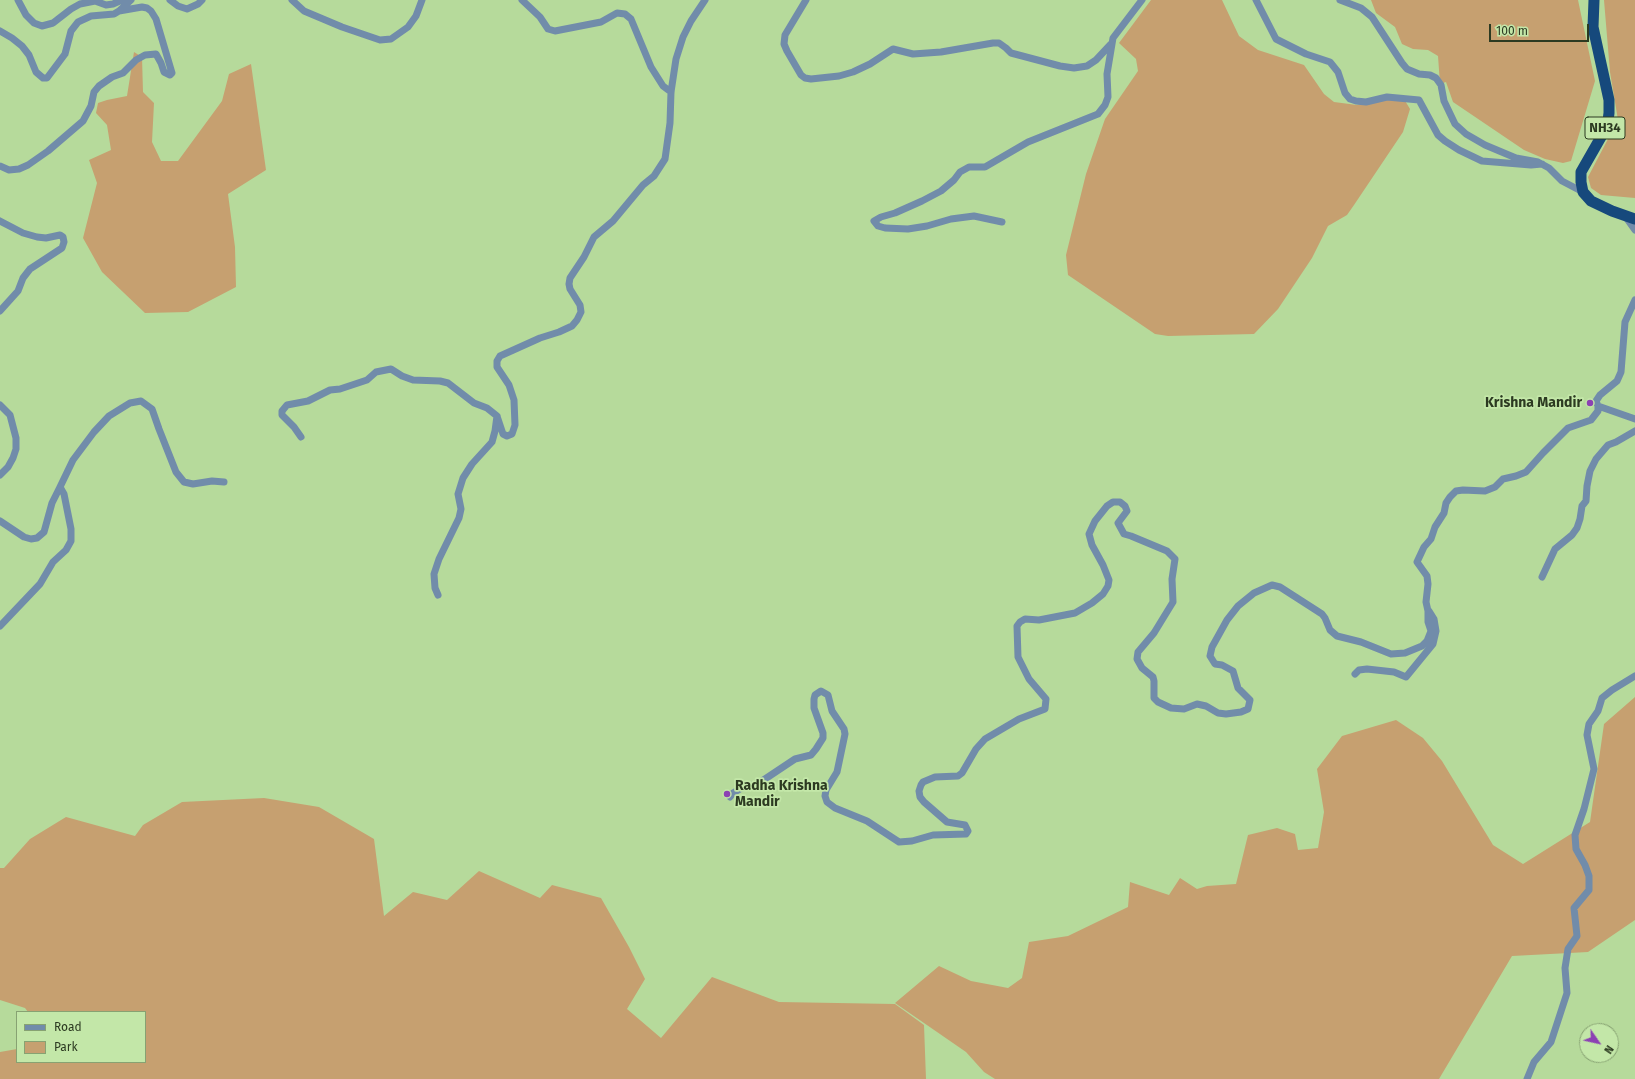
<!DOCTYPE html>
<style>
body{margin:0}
#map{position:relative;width:1635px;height:1079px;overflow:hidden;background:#b6da9b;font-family:"Fira Sans",sans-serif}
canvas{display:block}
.legend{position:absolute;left:16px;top:1011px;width:130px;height:52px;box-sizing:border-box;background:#c3e7a8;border:1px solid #87a272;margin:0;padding:5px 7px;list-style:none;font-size:12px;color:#2c3a21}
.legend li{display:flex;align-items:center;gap:8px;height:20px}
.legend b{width:20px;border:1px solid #87a272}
.north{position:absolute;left:1579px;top:1023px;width:40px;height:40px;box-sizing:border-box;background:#c3e7a8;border:1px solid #87a272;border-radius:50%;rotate:124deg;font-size:11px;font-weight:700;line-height:16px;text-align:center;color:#2c3a21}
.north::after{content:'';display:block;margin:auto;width:14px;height:18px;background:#8c41b3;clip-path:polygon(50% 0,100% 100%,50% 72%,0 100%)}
.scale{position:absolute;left:1489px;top:24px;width:100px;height:18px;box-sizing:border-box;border:2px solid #2c3a21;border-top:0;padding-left:5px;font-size:12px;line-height:14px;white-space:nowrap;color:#2c3a21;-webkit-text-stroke:3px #c3e7a8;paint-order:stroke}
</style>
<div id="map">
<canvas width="1635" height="1079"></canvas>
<ul class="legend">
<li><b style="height:5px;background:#718caa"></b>Road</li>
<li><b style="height:11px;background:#c6a070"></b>Park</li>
</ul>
<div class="north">N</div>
<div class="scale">100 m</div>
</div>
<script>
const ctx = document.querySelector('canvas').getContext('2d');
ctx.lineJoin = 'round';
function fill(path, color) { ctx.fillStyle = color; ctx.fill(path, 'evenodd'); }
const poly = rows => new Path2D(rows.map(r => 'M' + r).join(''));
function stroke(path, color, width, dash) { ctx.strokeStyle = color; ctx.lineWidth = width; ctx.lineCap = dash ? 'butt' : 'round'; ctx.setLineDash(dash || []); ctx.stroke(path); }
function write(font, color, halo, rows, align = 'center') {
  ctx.font = font + ' "Fira Sans",sans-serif'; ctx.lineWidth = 3.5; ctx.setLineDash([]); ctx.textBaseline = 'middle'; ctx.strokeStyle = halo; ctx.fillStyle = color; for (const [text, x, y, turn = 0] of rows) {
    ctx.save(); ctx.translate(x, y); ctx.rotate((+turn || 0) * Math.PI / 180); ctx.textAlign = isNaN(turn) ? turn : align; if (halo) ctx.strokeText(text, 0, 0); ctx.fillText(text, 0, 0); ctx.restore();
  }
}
fill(poly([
 [1151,0,1222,0,1239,36,1258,50,1304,65,1324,94,1334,102,1357,105,1391,96,1404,99,1410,109,1403,132,1354,205,1347,215,1328,226,1312,258,1278,309,1254,334,1168,336,1155,334,1068,275,1066,255,1086,174,1105,119,1138,71,1136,59,1119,43],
 [1371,0,1578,0,1595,81,1571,161,1563,163,1545,159,1524,150,1453,102,1446,82,1440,84,1438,56,1428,50,1413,49,1402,44,1395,27,1376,13],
 [1604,0,1635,0,1635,198,1601,195,1591,188,1588,177,1618,120,1610,72],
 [134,52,142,57,143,92,154,103,152,142,161,161,178,161,222,101,229,74,251,64,266,170,228,194,235,247,236,287,188,312,145,313,102,272,83,238,97,183,89,160,111,150,107,125,96,113,98,103,107,100,127,96],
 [1635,697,1635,920,1588,952,1512,956,1439,1079,995,1079,984,1072,966,1052,895,1003,939,966,971,981,1008,988,1022,978,1029,942,1068,936,1128,907,1130,882,1169,895,1180,878,1197,889,1207,886,1236,884,1248,835,1277,828,1295,834,1298,850,1318,848,1324,812,1317,769,1342,736,1396,720,1423,738,1442,761,1493,845,1523,864,1590,822,1604,724],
 [264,798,319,807,374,839,384,916,413,892,447,900,479,871,540,898,552,885,601,898,629,947,645,979,627,1009,661,1038,712,977,779,1002,895,1004,924,1025,926,1079,0,1079,0,1052,17,1049,17,1062,145,1062,145,1012,28,1012,25,1008,0,1000,0,868,4,868,30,839,66,817,135,836,143,825,182,802]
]), '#c6a070');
stroke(poly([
 [18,0,26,15,34,23,42,26,53,23,71,9,80,4,95,1,106,5,113,4,122,0],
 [170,0,178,6,187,9,198,4,202,0],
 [292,0,304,11,342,27,380,40,391,39,408,27,416,16,422,0],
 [522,0,540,17,548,29,555,31,601,22,617,13,625,14,631,19,651,67,663,86,671,92],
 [806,0,785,35,784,44,787,51,801,75,805,78,811,79,839,76,853,72,870,64,893,49,913,54,941,52,993,43,999,43,1006,48,1011,53,1060,66,1074,68,1087,66,1096,60,1111,44],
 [1256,0,1276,39,1306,54,1330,62,1338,72,1345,93,1350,99,1356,101,1366,102,1387,97,1419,100,1438,135,1445,141,1459,150,1482,161,1531,165,1542,164],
 [1340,0,1361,8,1372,17,1402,63,1407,69,1419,74,1430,75,1436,78,1441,85,1444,101,1455,124,1466,134,1485,145,1516,158,1538,162,1549,168,1562,181,1583,192],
 [0,31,12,38,22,46,29,55,36,72,43,78,47,78,65,54,71,31,78,22,91,16,114,14,119,11],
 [0,166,9,170,19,169,28,165,48,151,83,121,91,106,94,92,99,86,112,77,123,73,136,60,145,55,156,54,161,63,164,72,170,75,172,73,156,19,151,11,147,8,142,7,119,11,131,0],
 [1625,216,1635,230],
 [0,221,23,233,37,237,46,238,60,235,63,237,64,242,62,248,30,269,23,278,18,291,0,311],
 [1002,222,974,216,951,219,927,226,908,229,885,228,878,226,874,221,881,217,895,213,922,201,941,191,954,180,960,172,969,167,985,167,1028,142,1098,114,1105,105,1108,97,1107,74,1113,38,1142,0],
 [1635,300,1625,322,1621,372,1617,381,1600,395,1596,401,1598,406,1635,419],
 [0,405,10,415,16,438,16,449,13,458,8,467,0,475],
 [301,437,294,427,282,415,282,411,287,405,308,401,330,390,340,389,367,380,376,372,391,369,402,376,413,380,440,381,448,383,474,403,487,408,497,416],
 [60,487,73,460,94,432,109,416,130,403,141,401,152,409,159,429,176,472,184,482,193,484,212,481,224,482],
 [0,521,24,537,31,539,37,538,44,532,52,503,60,487,64,494,71,529,71,541,66,550,53,562,40,584,0,626],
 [1542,577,1555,549,1572,535,1577,528,1580,519,1582,506,1586,501,1587,486,1590,471,1596,459,1608,445,1616,442,1635,431],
 [438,595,435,588,434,574,439,559,459,518,461,509,458,494,463,478,472,464,492,442,495,431,497,416,503,434,507,436,512,434,515,425,514,400,509,385,497,367,497,361,500,356,540,338,559,332,572,326,577,320,581,312,580,305,570,289,569,284,570,278,584,257,594,237,613,221,643,185,654,176,665,159,670,123,671,92,676,59,683,37,691,21,705,0],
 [1355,674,1359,670,1367,669,1394,672,1406,677,1433,644,1436,631,1434,619,1429,611],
 [730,797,733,793,740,789,759,783,795,759,811,755,816,749,823,738,823,733,814,708,814,699,815,695,821,691,828,695,832,711,844,729,845,734,837,772,826,790,825,796,827,802,835,808,867,821,899,842,912,841,933,835,966,834,968,831,965,825,947,822,924,802,920,797,919,791,921,785,923,782,935,777,958,776,962,773,976,749,985,739,1019,719,1045,709,1046,699,1029,679,1018,657,1017,626,1020,622,1025,619,1039,620,1075,613,1092,603,1103,594,1108,586,1109,580,1103,565,1092,545,1089,534,1095,521,1107,506,1113,502,1120,502,1125,506,1127,511,1118,523,1124,534,1131,536,1167,551,1175,559,1172,579,1173,602,1154,633,1138,652,1137,659,1142,668,1153,677,1154,681,1154,698,1158,702,1171,708,1184,709,1197,704,1206,706,1218,713,1226,714,1241,712,1248,709,1250,700,1238,688,1233,671,1222,665,1215,664,1210,656,1212,647,1227,620,1238,606,1254,593,1272,585,1280,587,1322,614,1325,618,1330,630,1337,636,1361,642,1391,654,1405,653,1422,646,1427,641,1431,631,1428,622,1428,611,1426,602,1428,584,1427,576,1417,562,1424,547,1431,539,1435,527,1444,513,1446,503,1450,497,1456,491,1463,490,1485,491,1495,487,1503,479,1516,476,1526,472,1543,453,1568,428,1591,420,1598,411,1598,406],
 [1527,1079,1534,1062,1551,1042,1567,993,1565,968,1568,949,1577,936,1574,908,1589,890,1589,876,1585,865,1576,849,1575,835,1584,809,1594,769,1587,735,1589,724,1598,711,1602,698,1612,690,1635,676]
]), '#718caa', 7);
stroke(poly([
 [1594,0,1593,27,1609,100,1609,113,1608,121,1601,137,1581,172,1581,182,1583,192,1591,201,1612,211,1635,219]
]), '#16497c', 11);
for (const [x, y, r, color] of [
 [1590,403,4,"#8c41b3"],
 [727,794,4,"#8c41b3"]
]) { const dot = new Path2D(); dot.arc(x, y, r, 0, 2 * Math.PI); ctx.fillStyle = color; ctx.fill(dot); stroke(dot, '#c3e7a8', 1.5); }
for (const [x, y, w] of [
 [1605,128,40]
]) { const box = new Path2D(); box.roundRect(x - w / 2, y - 11, w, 22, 3); ctx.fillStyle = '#c3e7a8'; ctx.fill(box); stroke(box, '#2c3a21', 1); }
write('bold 13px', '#2c3a21', null, [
 ["NH34",1605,128]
]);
write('bold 14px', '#2c3a21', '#c3e7a8', [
 ["Krishna Mandir",1582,403],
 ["Radha Krishna",735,786,"left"],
 ["Mandir",735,802,"left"]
], 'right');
</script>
